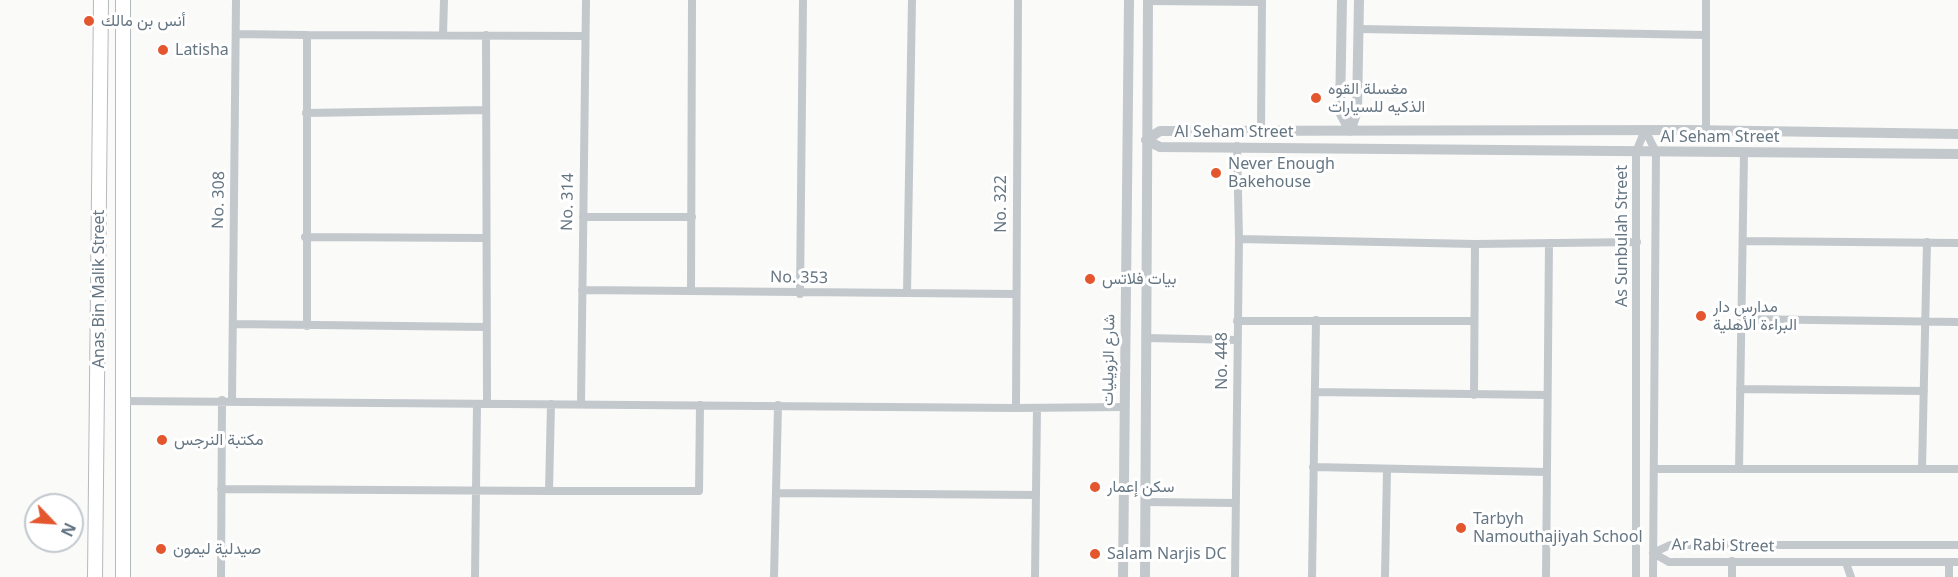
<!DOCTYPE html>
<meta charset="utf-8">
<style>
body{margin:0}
#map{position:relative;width:1958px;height:577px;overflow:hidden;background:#fafaf8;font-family:"Noto Sans",sans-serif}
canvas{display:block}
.north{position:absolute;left:24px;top:493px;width:60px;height:60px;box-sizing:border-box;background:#fff;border:2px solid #c1c8cd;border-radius:50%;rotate:115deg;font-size:16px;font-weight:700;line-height:24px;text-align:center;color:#657683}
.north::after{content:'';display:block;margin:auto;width:21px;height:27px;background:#e4572e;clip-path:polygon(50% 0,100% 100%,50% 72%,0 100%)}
</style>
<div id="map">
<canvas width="1958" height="577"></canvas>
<div class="north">N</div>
</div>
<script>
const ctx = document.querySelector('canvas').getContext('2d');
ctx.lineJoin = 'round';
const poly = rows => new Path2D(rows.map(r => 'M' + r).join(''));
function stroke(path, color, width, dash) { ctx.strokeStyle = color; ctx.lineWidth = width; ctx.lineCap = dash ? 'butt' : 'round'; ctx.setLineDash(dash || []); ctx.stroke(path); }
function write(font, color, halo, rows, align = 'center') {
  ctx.font = font + ' "Noto Sans",Vazirmatn,sans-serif'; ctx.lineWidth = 6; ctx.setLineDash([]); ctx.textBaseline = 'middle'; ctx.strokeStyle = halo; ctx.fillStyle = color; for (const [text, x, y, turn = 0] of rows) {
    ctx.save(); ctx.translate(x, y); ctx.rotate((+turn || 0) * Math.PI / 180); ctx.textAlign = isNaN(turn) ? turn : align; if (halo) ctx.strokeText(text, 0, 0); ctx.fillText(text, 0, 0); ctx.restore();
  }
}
const primary = poly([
 [95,577,101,0],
 [123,577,123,0]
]);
stroke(primary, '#b5babe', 16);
stroke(poly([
 [1148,1,1262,2],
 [1359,29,1706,35],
 [236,34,307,35,307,326],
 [307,35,585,36],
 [443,35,444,0],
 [486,35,487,403],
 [306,113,486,110],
 [1645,130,1656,152,1653,577],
 [1261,131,1262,0],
 [1706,132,1706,0],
 [583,217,692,217],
 [305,237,485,238],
 [1239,239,1475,244,1637,242],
 [1744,241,1958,243],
 [582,290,1015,294],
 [691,291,692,0],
 [907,293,912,0],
 [800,294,803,0],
 [1742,319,1958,322],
 [1237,321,1473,321],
 [233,324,486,327],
 [1146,338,1237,340],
 [1740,389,1924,391],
 [1315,392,1546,395],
 [1474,395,1475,244],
 [232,400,236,0],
 [122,401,1016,408,1124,407],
 [551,404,549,491,699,491,700,405],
 [581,404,586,0],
 [1016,408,1018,0],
 [1313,467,1547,472],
 [1656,469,1958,469],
 [1739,469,1744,153],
 [1922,469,1927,242],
 [221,489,549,491],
 [777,493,1036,495],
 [1145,502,1236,503],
 [1653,553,1669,562,1958,562],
 [1653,553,1670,545,1958,545],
 [1949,562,1949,577],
 [1846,563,1851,577],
 [221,577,222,400],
 [475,577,477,404],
 [774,577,778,405],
 [1035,577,1037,408],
 [1235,577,1239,239,1237,146],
 [1312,577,1316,320],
 [1385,577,1387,469],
 [1546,577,1549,243],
 [1636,577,1636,152,1645,130],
 [1732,577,1732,561]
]), '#c3c8cc', 8);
stroke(poly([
 [1342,0,1340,112,1350,131],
 [1350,131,1357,111,1359,0],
 [1146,140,1160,131,1688,130,1958,134],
 [1146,140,1160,147,1958,154],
 [1123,577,1129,0],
 [1145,577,1148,0]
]), '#c3c8cc', 10);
stroke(primary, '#fff', 14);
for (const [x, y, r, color] of [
 [89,21,6,"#e4572e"],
 [163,50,6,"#e4572e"],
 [1316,98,6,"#e4572e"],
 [1216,173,6,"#e4572e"],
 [1090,279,6,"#e4572e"],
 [1701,316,6,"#e4572e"],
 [162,440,6,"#e4572e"],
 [1095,487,6,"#e4572e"],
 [1461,528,6,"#e4572e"],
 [161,549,6,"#e4572e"],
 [1095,554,6,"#e4572e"]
]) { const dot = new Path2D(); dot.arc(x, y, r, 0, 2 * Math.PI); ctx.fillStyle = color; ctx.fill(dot); stroke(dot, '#fff', 2); }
write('16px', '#657683', '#fff', [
 ["أنس بن مالك",101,21],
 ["Latisha",175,50],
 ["مغسلة القوه",1328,89],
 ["الذكيه للسيارات",1328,107],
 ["Never Enough",1228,164],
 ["Bakehouse",1228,182],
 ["بيات فلاتس",1102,279],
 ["مدارس دار",1713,307],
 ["البراءة الأهلية",1713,325],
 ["مكتبة النرجس",174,440],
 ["سكن إعمار",1107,487],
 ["Tarbyh",1473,519],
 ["Namouthajiyah School",1473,537],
 ["صيدلية ليمون",173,549],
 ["Salam Narjis DC",1107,554]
], 'left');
write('16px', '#657683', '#fff', [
 ["Al Seham Street",1234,132],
 ["Al Seham Street",1720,137],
 ["No. 308",219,200,-89],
 ["No. 314",568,202,-89],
 ["No. 322",1001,204,-90],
 ["As Sunbulah Street",1622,236,-90],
 ["No. 353",799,278,1],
 ["Anas Bin Malik Street",99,289,-90],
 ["شارع الزويليات",1109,360,-89],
 ["No. 448",1222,361,-90],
 ["Ar Rabi Street",1723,546,1]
]);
</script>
